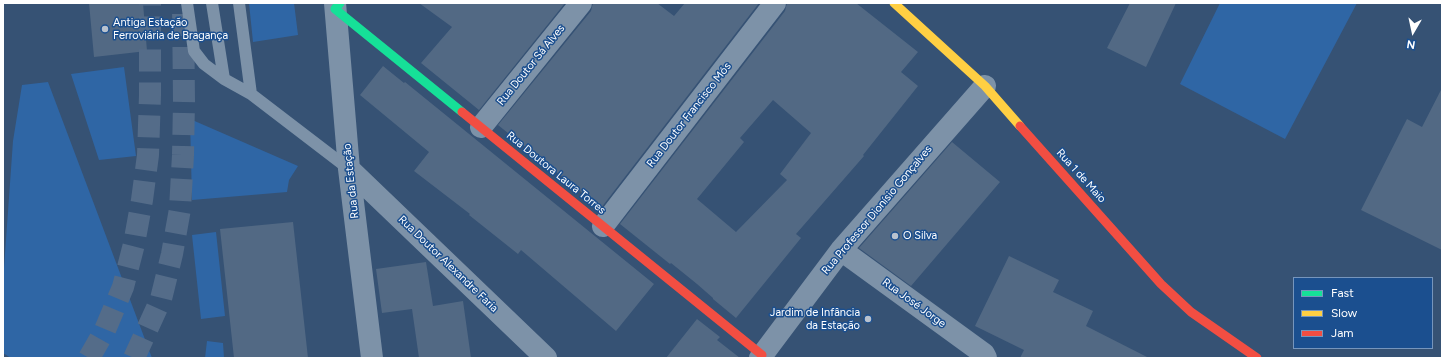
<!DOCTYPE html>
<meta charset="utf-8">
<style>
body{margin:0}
#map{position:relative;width:1445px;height:361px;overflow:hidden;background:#365274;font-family:Figtree,sans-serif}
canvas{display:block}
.frame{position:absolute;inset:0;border:4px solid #fff;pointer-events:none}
.legend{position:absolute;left:1293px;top:277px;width:140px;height:72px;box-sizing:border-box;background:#1b4f8f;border:1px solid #7695bc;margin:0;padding:5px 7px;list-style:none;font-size:12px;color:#fff}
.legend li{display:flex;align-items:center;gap:8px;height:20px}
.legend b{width:20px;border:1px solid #7695bc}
.north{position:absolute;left:1393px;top:12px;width:40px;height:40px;-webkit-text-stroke:3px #1b4f8f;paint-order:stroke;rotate:189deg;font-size:11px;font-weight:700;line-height:16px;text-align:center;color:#fff}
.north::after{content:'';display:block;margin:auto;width:14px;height:18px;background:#fff;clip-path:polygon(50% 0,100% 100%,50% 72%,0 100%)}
</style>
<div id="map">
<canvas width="1445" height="361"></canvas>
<div class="frame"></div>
<ul class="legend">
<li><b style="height:5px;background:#16e098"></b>Fast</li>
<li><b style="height:5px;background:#ffcf43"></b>Slow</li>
<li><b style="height:5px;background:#f24e42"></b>Jam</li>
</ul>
<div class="north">N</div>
</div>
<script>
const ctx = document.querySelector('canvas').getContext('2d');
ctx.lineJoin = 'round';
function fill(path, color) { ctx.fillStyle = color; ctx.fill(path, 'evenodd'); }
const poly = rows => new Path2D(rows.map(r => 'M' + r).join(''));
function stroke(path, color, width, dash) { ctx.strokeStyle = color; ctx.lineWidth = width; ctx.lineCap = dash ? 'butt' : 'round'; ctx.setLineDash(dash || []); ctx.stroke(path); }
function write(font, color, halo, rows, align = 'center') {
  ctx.font = font + ' Figtree,sans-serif'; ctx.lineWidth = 3; ctx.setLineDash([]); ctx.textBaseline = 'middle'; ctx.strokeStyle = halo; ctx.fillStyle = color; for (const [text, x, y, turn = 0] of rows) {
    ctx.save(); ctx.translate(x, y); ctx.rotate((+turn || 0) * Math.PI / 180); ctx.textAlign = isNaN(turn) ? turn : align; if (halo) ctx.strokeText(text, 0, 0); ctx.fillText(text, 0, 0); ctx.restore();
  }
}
fill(poly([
 [249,3,294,3,298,35,253,42],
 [1220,3,1357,3,1285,139,1180,84],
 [124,67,136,156,99,160,71,74],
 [48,82,152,358,11,358,3,353,3,282,13,141,22,85],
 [190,119,298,166,289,180,287,192,192,200],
 [216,232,225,316,201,319,192,235],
 [207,341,223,343,224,358,205,358]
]), '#2f66a5');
fill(poly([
 [89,3,143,3,147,51,94,57],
 [419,3,565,3,479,110,421,63,452,27],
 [593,3,657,3,674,16,685,3,759,3,601,208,498,125,591,11],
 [787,3,856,3,918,52,901,72,918,86,863,155,864,156,796,234,801,238,736,318,713,299,713,298,697,284,671,263,670,264,620,224,785,11],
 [773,100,811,133,780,174,787,180,736,232,697,199,744,142,740,138],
 [1130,3,1176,3,1146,67,1107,48],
 [383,66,404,83,405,82,654,284,616,331,521,250,518,254,469,215,470,214,414,171,429,152,360,95],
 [1442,88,1442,250,1361,210,1407,119,1422,127],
 [952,142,1000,182,911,286,859,248],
 [293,222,308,358,234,358,220,229],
 [1009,256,1059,280,1053,292,1093,311,1086,326,1149,358,1020,358,1024,350,975,326],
 [426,262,433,306,463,301,471,358,419,358,412,309,382,313,376,269],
 [697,319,720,337,717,340,740,358,666,358]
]), '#526984');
stroke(poly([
 [89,358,105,330,123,287,134,244,142,200,148,155,150,95,150,3],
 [134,358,161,299,172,254,180,209,183,155,184,101,183,3]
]), '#546c89', 22, [22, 11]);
stroke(poly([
 [187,3,194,51,204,64,224,79,251,94,349,169],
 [212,3,224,79],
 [239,3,251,94]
]), '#7d92a8', 12);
stroke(poly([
 [335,3,349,169,372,358],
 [481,127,581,3],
 [349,169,546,358],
 [603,226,775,3],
 [841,250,984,354,986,358],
 [760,358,841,250,985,86]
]), '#7d92a8', 22);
stroke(poly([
 [340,3,335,9,462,112]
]), '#16e098', 9);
stroke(poly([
 [894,3,985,86,1020,126]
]), '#ffcf43', 9);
stroke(poly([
 [462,112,762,355],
 [1020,126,1161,284,1191,312,1257,358]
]), '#f24e42', 9);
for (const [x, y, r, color] of [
 [105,29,4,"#b9c2ce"],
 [895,236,4,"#b9c2ce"],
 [868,319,4,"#b9c2ce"]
]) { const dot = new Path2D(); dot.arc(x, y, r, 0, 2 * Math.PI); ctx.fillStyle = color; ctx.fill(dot); stroke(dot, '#1b4f8f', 1.5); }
write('11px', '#fff', '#1b4f8f', [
 ["Antiga Estação",113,23],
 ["Ferroviária de Bragança",113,36],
 ["O Silva",903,236],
 ["Jardim de Infância",860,313,"right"],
 ["da Estação",860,326,"right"]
], 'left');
write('11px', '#fff', '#1b4f8f', [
 ["Rua Doutor Sá Alves",531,65,-51],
 ["Rua Doutor Francisco Mós",689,115,-52],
 ["Rua Doutora Laura Torres",556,173,39],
 ["Rua 1 de Maio",1081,176,48],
 ["Rua da Estação",351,181,-96],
 ["Rua Professor Dionísio Gonçalves",877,210,-50],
 ["Rua Doutor Alexandre Faria",448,264,44],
 ["Rua José Jorge",914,303,36]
]);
</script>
